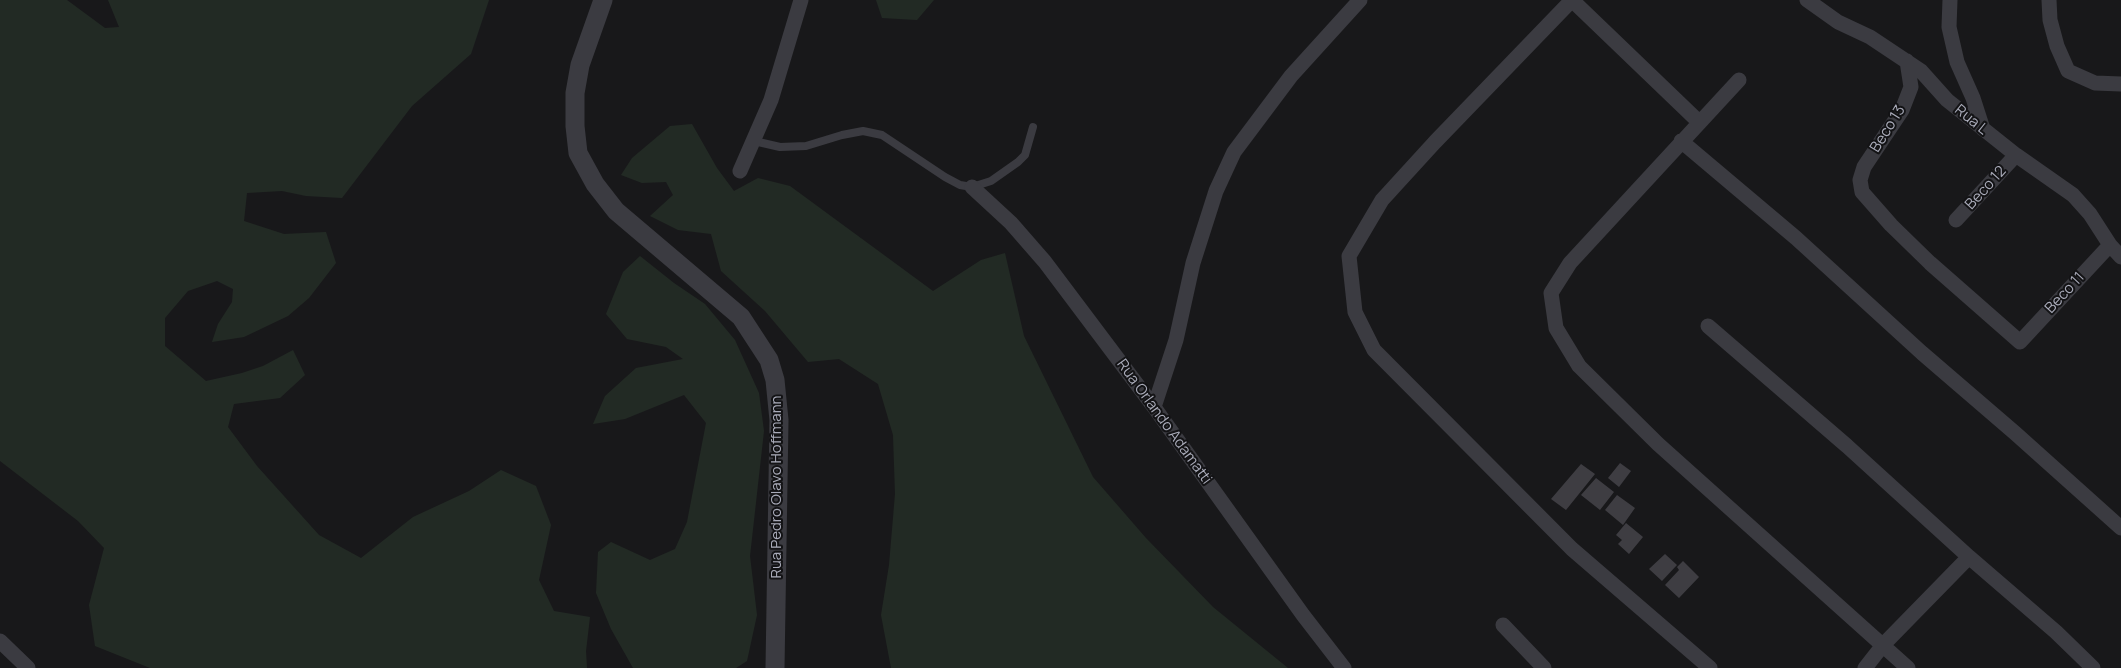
<!DOCTYPE html>
<style>
body{margin:0}
canvas{display:block;background:#18181a}
</style>
<canvas width="2121" height="668"></canvas>
<script>
const ctx = document.querySelector('canvas').getContext('2d');
ctx.lineJoin = 'round';
function fill(path, color) { ctx.fillStyle = color; ctx.fill(path, 'evenodd'); }
const poly = rows => new Path2D(rows.map(r => 'M' + r).join(''));
function stroke(path, color, width, dash) { ctx.strokeStyle = color; ctx.lineWidth = width; ctx.lineCap = dash ? 'butt' : 'round'; ctx.setLineDash(dash || []); ctx.stroke(path); }
function write(font, color, halo, rows, align = 'center') {
  ctx.font = font + ' Manrope,sans-serif'; ctx.lineWidth = 4; ctx.setLineDash([]); ctx.textBaseline = 'middle'; ctx.strokeStyle = halo; ctx.fillStyle = color; for (const [text, x, y, turn = 0] of rows) {
    ctx.save(); ctx.translate(x, y); ctx.rotate((+turn || 0) * Math.PI / 180); ctx.textAlign = isNaN(turn) ? turn : align; if (halo) ctx.strokeText(text, 0, 0); ctx.fillText(text, 0, 0); ctx.restore();
  }
}
fill(poly([
 [0,0,67,0,105,28,119,27,108,0,489,0,471,54,412,106,342,198,306,196,282,191,247,193,244,221,284,234,326,232,336,263,309,298,288,316,244,337,212,342,218,324,232,302,233,289,217,281,188,291,165,318,165,346,206,381,242,373,263,366,293,350,305,375,280,398,234,404,228,427,257,466,319,535,361,558,413,517,469,491,501,470,536,486,551,525,539,580,554,611,590,617,586,651,587,668,150,668,95,646,89,605,104,548,78,521,0,461],
 [876,0,934,0,917,20,882,18],
 [692,124,717,168,734,191,758,178,790,186,933,291,981,260,1005,253,1024,336,1093,477,1146,538,1213,607,1288,668,891,668,881,615,889,565,895,494,893,435,878,384,839,359,808,362,765,311,721,271,711,234,678,230,650,216,673,195,666,182,642,183,621,175,632,158,670,126],
 [640,256,674,283,705,304,735,340,759,393,764,431,750,556,757,615,747,661,736,668,633,668,611,629,596,593,598,552,611,542,650,560,675,549,687,522,706,423,684,395,625,419,593,424,605,396,636,368,683,359,666,347,627,339,606,314,623,272]
]), '#222a24');
fill(poly([
 [1620,463,1631,471,1619,487,1608,478],
 [1581,464,1595,474,1566,510,1551,499],
 [1596,478,1614,492,1600,510,1581,495],
 [1617,495,1635,508,1623,525,1605,510],
 [1626,523,1643,537,1629,554,1618,544,1622,540,1616,535],
 [1665,554,1677,565,1662,581,1649,569],
 [1683,561,1699,577,1679,598,1665,585,1679,570,1677,567]
]), '#3e3d42');
stroke(poly([
 [754,141,780,147,806,146,842,135,863,131,882,135,945,177,960,185,972,187,991,181,1018,162,1025,155,1033,127]
]), '#3b3b41', 8);
stroke(poly([
 [1572,0,1435,142,1382,200,1349,256,1355,312,1374,350,1572,549,1710,668],
 [1572,0,1699,122],
 [1807,0,1838,22,1870,37,1921,71,1947,100,2016,155,2073,195,2090,214,2110,245,2121,257],
 [1950,0,1949,27,1957,62,1973,98,1983,129],
 [2049,0,2050,20,2057,46,2068,71,2095,83,2121,84],
 [1907,61,1911,87,1902,110,1864,167,1860,180,1862,192,1891,225,1930,263,2020,342,2110,245],
 [1739,80,1570,263,1551,293,1556,328,1579,366,1658,444,1908,668],
 [1681,141,1796,238,1922,353,2015,433,2121,528],
 [740,171,771,100,801,0],
 [972,187,1011,223,1045,262,1154,407,1303,615,1344,668],
 [1956,220,2016,155],
 [1708,326,1847,446,1969,557,2056,632,2093,668],
 [1154,407,1176,340,1193,263,1216,191,1234,152,1291,76,1360,0],
 [1503,625,1544,668],
 [0,641,28,668],
 [1865,668,1883,645,1969,557]
]), '#3b3b41', 15);
stroke(poly([
 [603,0,580,65,575,93,575,126,578,153,595,184,616,211,741,317,769,360,775,380,779,420,775,668]
]), '#3b3b41', 19);
write('15px', '#aaacba', '#131315', [
 ["Rua L",1971,120,39],
 ["Beco 13",1888,129,-58],
 ["Beco 12",1986,188,-48],
 ["Beco 11",2065,293,-47],
 ["Rua Orlando Adamatti",1164,422,54],
 ["Rua Pedro Olavo Hoffmann",777,487,-90]
]);
</script>
